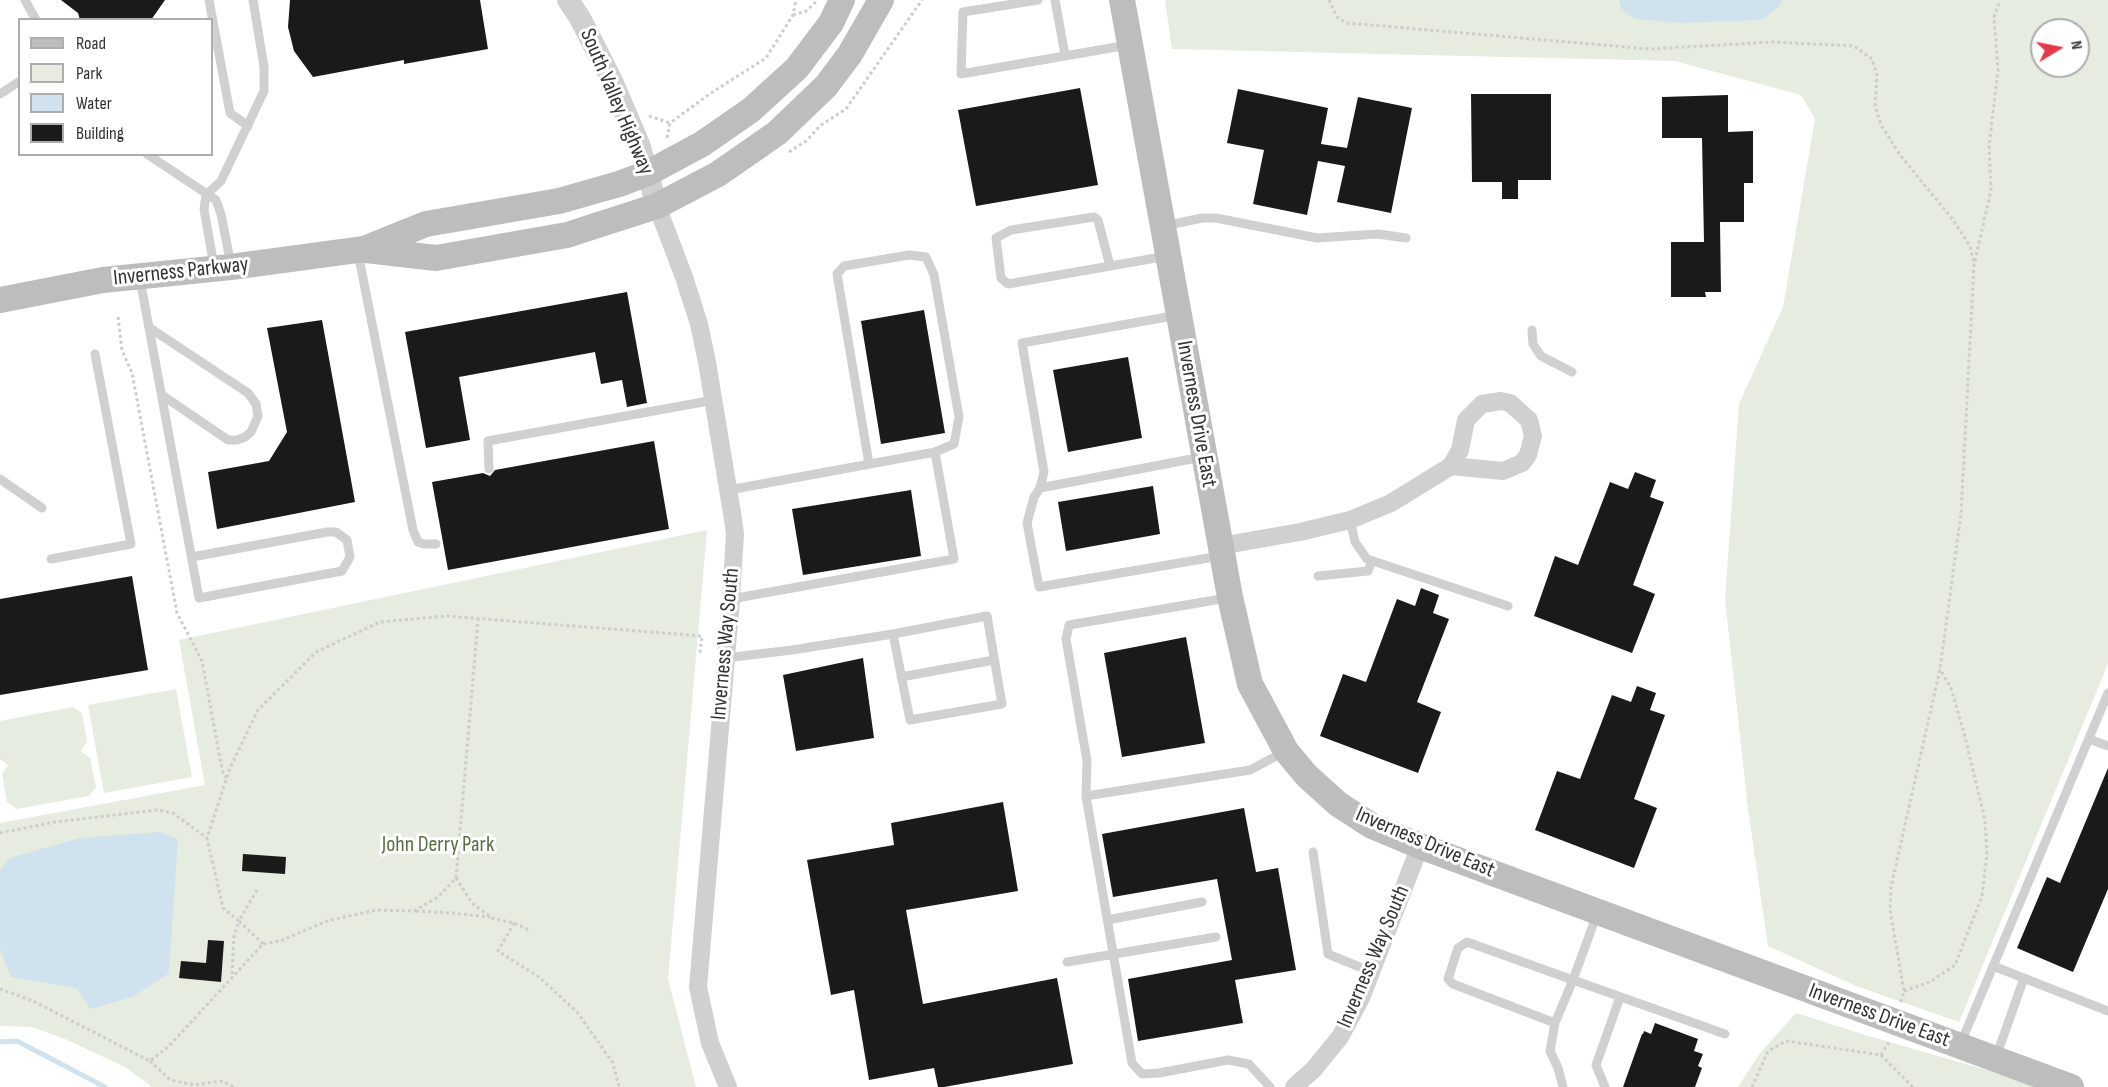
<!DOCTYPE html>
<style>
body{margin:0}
#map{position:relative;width:2108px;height:1087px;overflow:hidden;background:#fff;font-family:"Sofia Sans Condensed",sans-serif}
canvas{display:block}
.legend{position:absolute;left:18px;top:18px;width:195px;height:138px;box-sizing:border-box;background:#fff;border:2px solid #adadad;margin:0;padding:8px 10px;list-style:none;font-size:18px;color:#333}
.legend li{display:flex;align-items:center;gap:12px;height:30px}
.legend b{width:30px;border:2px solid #adadad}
.north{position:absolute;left:2030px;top:18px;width:60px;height:60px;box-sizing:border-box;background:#fff;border:2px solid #adadad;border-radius:50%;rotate:80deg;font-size:16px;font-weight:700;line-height:24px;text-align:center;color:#333}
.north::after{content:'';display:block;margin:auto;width:21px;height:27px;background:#e63946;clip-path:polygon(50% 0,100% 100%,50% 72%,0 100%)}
</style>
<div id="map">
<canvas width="2108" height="1087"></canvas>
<ul class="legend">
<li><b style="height:8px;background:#bdbdbd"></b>Road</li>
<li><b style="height:16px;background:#e6ecdf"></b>Park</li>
<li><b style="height:16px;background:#cfe2ee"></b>Water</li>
<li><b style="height:16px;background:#1a1a1a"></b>Building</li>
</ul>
<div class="north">N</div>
</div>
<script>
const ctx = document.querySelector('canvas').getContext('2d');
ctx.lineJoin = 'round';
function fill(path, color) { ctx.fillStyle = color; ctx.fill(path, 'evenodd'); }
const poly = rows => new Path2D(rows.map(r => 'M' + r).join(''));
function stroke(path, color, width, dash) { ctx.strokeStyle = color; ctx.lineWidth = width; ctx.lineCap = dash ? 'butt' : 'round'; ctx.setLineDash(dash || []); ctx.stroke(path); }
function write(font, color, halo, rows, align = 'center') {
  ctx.font = font + ' "Sofia Sans Condensed",sans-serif'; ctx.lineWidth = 6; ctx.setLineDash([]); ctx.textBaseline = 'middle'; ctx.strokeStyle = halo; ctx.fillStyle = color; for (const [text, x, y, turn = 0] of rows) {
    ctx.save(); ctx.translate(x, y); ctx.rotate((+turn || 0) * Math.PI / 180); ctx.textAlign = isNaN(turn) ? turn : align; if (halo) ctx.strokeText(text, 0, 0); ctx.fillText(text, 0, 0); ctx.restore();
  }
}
fill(poly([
 [1165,0,2108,0,2108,664,1959,1022,1856,986,1768,946,1748,809,1725,599,1739,404,1783,307,1815,119,1801,95,1675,61,1172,49],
 [2042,30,2078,30,2078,66,2042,66],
 [707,530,668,979,696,1087,152,1087,125,1067,65,1039,32,1027,0,1026,0,823,205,785,179,640],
 [176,689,192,777,104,793,88,705],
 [73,707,82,713,87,742,81,751,90,758,96,787,89,796,17,809,7,802,2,774,8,765,0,759,0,721],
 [1796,1013,1862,1034,2045,1087,1738,1087,1760,1053]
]), '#e6ecdf');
fill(poly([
 [1619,0,1782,0,1781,4,1765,18,1759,20,1681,23,1637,19,1628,15,1621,8],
 [159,832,178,839,169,973,132,997,91,1009,76,988,11,977,0,950,0,870,10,858,80,838]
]), '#cfe2ee');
stroke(poly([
 [0,1042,17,1041,105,1087]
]), '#cfe2ee', 5);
fill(poly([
 [61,0,165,0,151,20,80,20,78,13],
 [290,0,480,0,488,49,404,64,404,60,313,77,294,51,288,27],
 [1080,88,1098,185,976,206,958,110],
 [1238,89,1328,108,1321,144,1347,148,1358,97,1412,108,1391,213,1337,202,1345,166,1318,161,1307,215,1253,204,1264,150,1227,143],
 [1471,94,1551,94,1551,180,1518,180,1518,199,1502,199,1502,182,1472,182],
 [1728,95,1728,132,1753,131,1753,183,1744,183,1744,222,1720,222,1721,292,1705,292,1706,297,1671,297,1671,242,1704,242,1702,138,1662,138,1662,97],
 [627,292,647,403,627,407,622,380,601,384,595,352,459,377,470,440,426,448,405,332],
 [924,310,945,433,881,444,861,321],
 [322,320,355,502,217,529,208,472,269,461,287,432,267,328],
 [1128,357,1142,438,1068,452,1053,370],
 [654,441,669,529,448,570,432,482,483,473,490,476,495,470],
 [1635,472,1656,480,1650,497,1664,502,1633,585,1655,594,1632,653,1534,616,1555,556,1578,565,1610,482,1628,489],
 [1153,486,1160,534,1066,551,1058,502],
 [911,490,921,556,803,575,792,509],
 [132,576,148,670,0,695,0,599],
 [1421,588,1439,595,1433,613,1449,619,1417,702,1441,712,1418,773,1320,736,1343,674,1366,682,1397,599,1415,606],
 [1186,637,1205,743,1122,757,1104,653],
 [863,658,874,738,796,751,783,675],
 [1637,686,1656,693,1650,710,1665,715,1634,799,1657,808,1634,868,1535,830,1557,771,1580,779,1612,695,1631,702],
 [2108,768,2108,889,2073,972,2017,948,2047,877,2060,883],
 [1003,802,1018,891,906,910,923,1004,1057,978,1073,1064,944,1087,938,1087,934,1068,869,1080,854,990,831,995,807,860,894,845,891,823],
 [1244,808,1256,872,1278,868,1296,970,1235,980,1243,1023,1138,1041,1128,979,1232,960,1217,879,1113,897,1102,834],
 [243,854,286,857,285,874,242,871],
 [208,940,224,941,221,982,179,978,181,961,206,963],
 [1655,1023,1698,1039,1694,1051,1703,1054,1698,1066,1702,1068,1695,1087,1623,1087,1642,1034,1643,1034,1644,1031,1651,1034]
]), '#1a1a1a');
stroke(poly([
 [1329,0,1337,17,1347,23,1649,49,1773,42,1854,46,1872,59,1877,75,1875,106,1881,125,1900,155,1954,221,1970,246,1974,263],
 [793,15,806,11,817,1],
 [649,116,670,123],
 [667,138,670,123,711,93,766,58,793,15,796,0],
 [789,152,806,141,821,125,846,109,922,0],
 [118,317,122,350,132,373,177,613,202,661,223,774,227,778],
 [0,833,55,822,157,810,173,813,207,838],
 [456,878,472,903,492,918,514,923,529,930],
 [257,890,239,921,263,944],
 [416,911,452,913,490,917],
 [514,923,498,951,539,977,577,1012,613,1063,619,1087],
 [232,974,234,936,239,921,223,908,207,838,230,768,258,710,316,652,380,622,446,616,702,636,700,653],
 [0,989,33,1001,150,1061,169,1046,263,944,280,941,327,921,376,910,414,911,438,897,456,878,478,620],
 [1904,991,1930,982,1955,965,1982,896,1987,854,1985,820,1964,733,1951,688,1940,669],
 [1901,1002,1904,991,1890,910,1891,887,1940,669,1961,514,1974,265,1991,190,1989,146,1998,70,1994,17,2000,0],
 [1881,1055,1889,1042],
 [150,1061,170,1080,195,1085,221,1081,234,1087],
 [1752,1087,1768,1051,1786,1041,1881,1055,1913,1087]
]), '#cdcdcd', 3, [3, 3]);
stroke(poly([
 [25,0,36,20],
 [209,0,230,113,248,126],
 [1038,0,963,12,961,74,1128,45],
 [1055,0,1065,55],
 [0,94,20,81],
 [147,154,216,200,221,214,231,265],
 [1164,226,1202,218,1216,218,1317,238,1378,234,1406,238],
 [358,253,413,530,418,542,424,544,436,544],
 [214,266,204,209,206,195,221,181,264,91,264,67,253,0],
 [1110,266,1098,220,1094,217,1011,230,996,238,1001,278,1008,284,1167,256],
 [140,279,199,598,342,571,350,557,347,540,336,532,327,532,192,557],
 [1178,315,1022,343,1044,472,1040,488,1034,497,1027,523,1039,587,1220,556],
 [150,328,248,393,256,404,258,416,251,432,245,437,237,440,228,440,162,395],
 [1532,330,1533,344,1541,356,1572,372],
 [869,464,837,274,844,266,909,255,926,257,934,275,959,417,954,444,935,452],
 [489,469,488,441,714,400],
 [0,479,42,508],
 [1040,488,1202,457],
 [729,490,935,452,954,559,731,599],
 [1350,520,1355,542,1367,559,1508,606],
 [51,559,131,544,95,354],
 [1318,576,1368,571,1372,561],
 [1227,598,1069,625,1066,639,1087,761,1086,796,1132,1063,1142,1074,1159,1073,1228,1060,1249,1064,1270,1087],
 [725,658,792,650,893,634,910,720,1002,704,987,616,893,634],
 [901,677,994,660],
 [2089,739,2108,746],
 [1086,796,1250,770,1284,752],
 [1313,852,1328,954,1372,972],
 [1597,914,1573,980,1725,1034],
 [1107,920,1202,902],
 [1467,942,1573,980,1555,1023,1453,984,1448,979,1458,948,1467,942],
 [1067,962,1216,937],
 [1993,966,2108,1011],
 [1555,1023,1550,1051,1558,1068,1563,1087],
 [1960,1045,2108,693],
 [1996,1057,2024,978],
 [1605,1087,1596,1065,1620,997]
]), '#d0d0d0', 9);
stroke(poly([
 [657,206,684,277,699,324,707,362,733,519,735,534,731,599,698,987,710,1043,728,1087],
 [1220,546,1300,532,1350,520,1391,503,1451,466,1503,471,1522,463,1528,455,1533,436,1529,420,1510,403,1501,401,1482,404,1466,420,1460,450,1451,466],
 [1294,1087,1314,1069,1340,1037,1361,998,1420,846]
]), '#d0d0d0', 18);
stroke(poly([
 [568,0,580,18,612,81,639,144,657,206]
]), '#d0d0d0', 22);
stroke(poly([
 [1122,0,1230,597,1250,684,1286,751,1307,776,1338,804,1372,826,1420,846,2071,1087],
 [366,250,436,258,567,235,657,206,718,174,777,133,826,86,850,54,881,0],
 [0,300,103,280,231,267,364,249,426,224,559,201,619,184,648,173,702,144,751,110,797,68,831,23,842,0]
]), '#bdbdbd', 26);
write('22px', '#333', '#fff', [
 ["South Valley Highway",616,102,67],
 ["Inverness Parkway",181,272,-6],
 ["Inverness Drive East",1196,414,80],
 ["Inverness Way South",726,644,-85],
 ["Inverness Drive East",1425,843,23],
 ["Inverness Way South",1374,957,-67],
 ["Inverness Drive East",1879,1016,20]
]);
write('22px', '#56703f', '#fff', [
 ["John Derry Park",438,845]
]);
</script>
